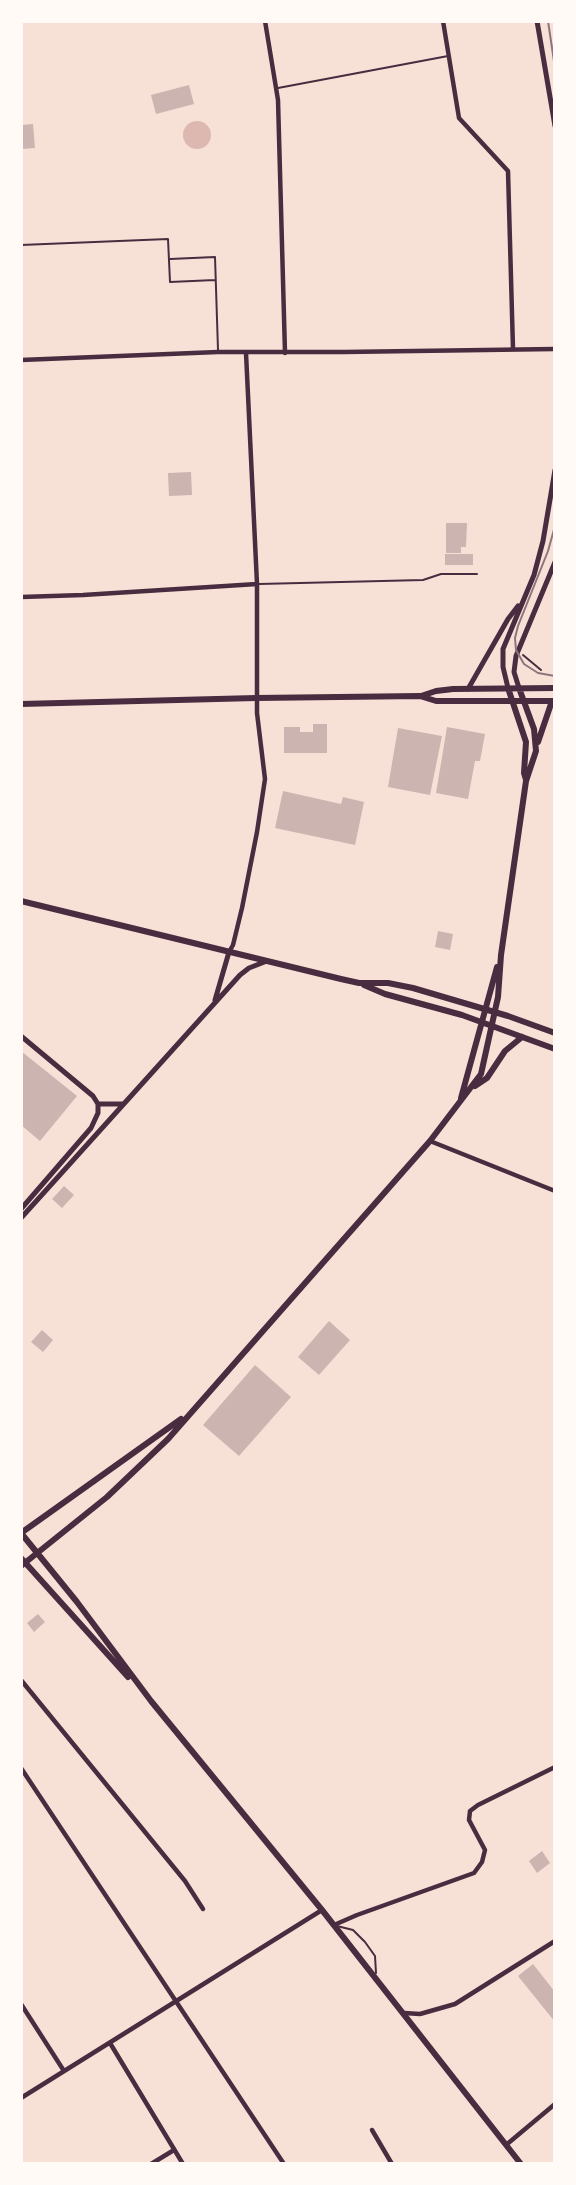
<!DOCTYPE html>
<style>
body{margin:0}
#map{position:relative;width:576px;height:2185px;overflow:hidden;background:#f7e1d7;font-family:"Source Sans 3",sans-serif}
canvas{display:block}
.frame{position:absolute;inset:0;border:23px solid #fffaf5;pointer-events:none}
</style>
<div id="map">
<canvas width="576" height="2185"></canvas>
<div class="frame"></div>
</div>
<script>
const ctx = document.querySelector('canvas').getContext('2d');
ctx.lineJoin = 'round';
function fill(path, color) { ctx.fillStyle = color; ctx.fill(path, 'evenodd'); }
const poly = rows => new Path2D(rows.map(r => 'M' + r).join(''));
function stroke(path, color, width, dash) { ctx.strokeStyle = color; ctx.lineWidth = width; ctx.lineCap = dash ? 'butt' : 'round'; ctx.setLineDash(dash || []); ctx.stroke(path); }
fill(poly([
 '183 135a14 14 0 1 1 28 0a14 14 0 1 1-28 0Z'
]), '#dcb8b0');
fill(poly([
 [189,85,194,104,156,114,151,95],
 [33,124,35,148,21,149,21,125],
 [191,472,192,495,169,496,168,473],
 [446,523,467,523,466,547,461,547,461,553,446,553],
 [445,554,473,554,473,565,445,565],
 [313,724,327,724,327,753,284,753,284,727,300,727,300,732,313,732],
 [447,727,485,734,480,761,475,761,468,799,436,793],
 [398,728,442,736,430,795,388,787],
 [283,791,341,804,343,797,364,802,355,845,275,828],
 [438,931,453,934,450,950,435,947],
 [21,1051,77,1096,40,1141,21,1125],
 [64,1186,74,1195,62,1208,52,1199],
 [329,1321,350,1340,319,1375,298,1357],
 [42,1330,53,1340,43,1352,31,1342],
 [255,1365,291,1397,239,1456,203,1425],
 [38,1614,45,1622,34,1632,27,1623],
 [542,1851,550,1863,537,1873,529,1861],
 [533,1964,555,1992,555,2022,518,1976]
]), '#ccb4b1');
stroke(poly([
 [523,655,541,670]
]), '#4a2c40', 2);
stroke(poly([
 [278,88,448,56],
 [21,245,168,239,170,282,215,280],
 [170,259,215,257,218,350],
 [259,584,423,580,441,574,477,574],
 [337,1926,353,1930,365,1942,375,1956,376,1973]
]), '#4a2c40', 2);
stroke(poly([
 [265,21,278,100,285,353],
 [443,21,459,118,508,171,513,349],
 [21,360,218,352,344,352,555,349],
 [21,597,83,595,257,584],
 [229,952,233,945,242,908,257,832,265,779,257,713,257,584,246,353],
 [430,1141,555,1191],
 [21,1680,185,1881,203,1909],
 [21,1768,284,2164],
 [334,1925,357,1915,474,1873,482,1862,485,1850,469,1820,470,1811,478,1805,555,1767],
 [21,2004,64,2071],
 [404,2013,420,2014,455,2004,555,1941],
 [110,2043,183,2164],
 [21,2098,322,1910],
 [372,2130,392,2164],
 [506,2145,555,2104],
 [151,2164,174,2150]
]), '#4a2c40', 4.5);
stroke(poly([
 [537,21,555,126],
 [508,688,503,667,503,649,534,575,543,541,555,470],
 [519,688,514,672,516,656,555,562],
 [468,689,508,619,518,606],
 [215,1000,229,952],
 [21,1036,93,1096,98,1104,98,1113,91,1128,21,1209],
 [98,1104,122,1104],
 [21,1218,240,975,249,968,267,961]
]), '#4a2c40', 5);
stroke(poly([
 [508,688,526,742,524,773,526,780],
 [421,696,436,691,453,689,555,688],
 [21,704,256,698,420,696,436,701,555,701],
 [538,742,552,701],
 [21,901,341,979,359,983,388,983,413,988,508,1016,555,1033],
 [364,985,385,994,462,1015,555,1049],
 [475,1086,487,1078,505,1051,522,1037],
 [461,1098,497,967],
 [21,1533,77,1602,151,1701,322,1910,521,2164],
 [21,1533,181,1419],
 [21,1558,128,1677],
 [21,1566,107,1497,168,1439,430,1141,481,1074,498,997,501,955,526,781,536,751,534,729,519,688]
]), '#4a2c40', 6);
stroke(poly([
 [548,21,555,68],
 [555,526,548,551,518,626,515,638,516,650,524,664,538,673,555,676]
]), '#8f747c', 2);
</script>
